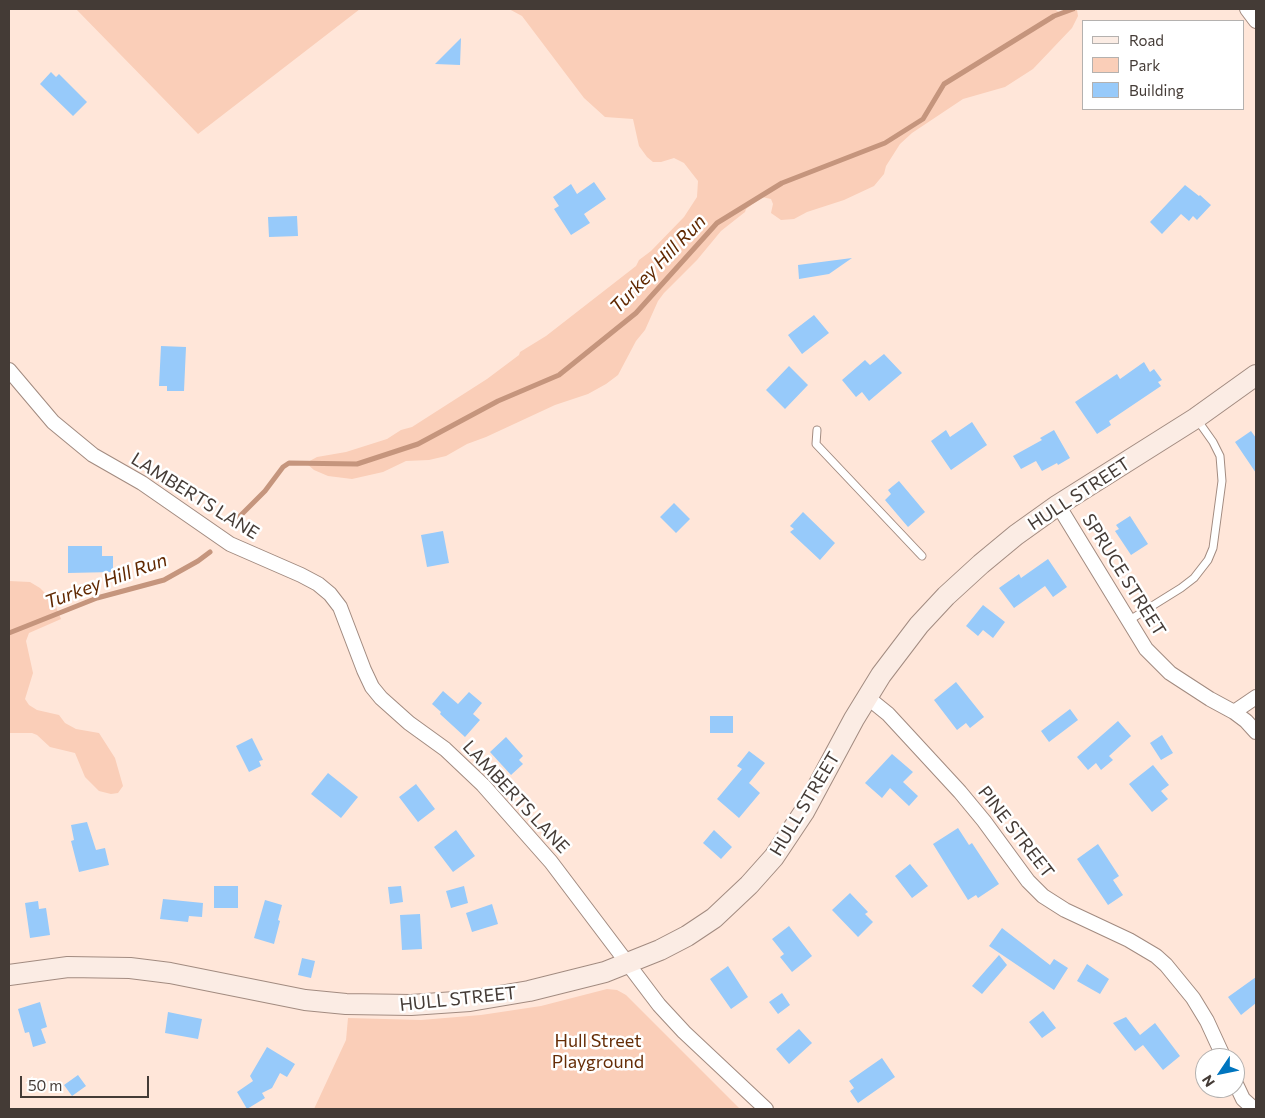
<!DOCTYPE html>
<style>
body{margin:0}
#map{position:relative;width:1265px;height:1118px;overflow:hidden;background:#ffe6d9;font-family:Commissioner,sans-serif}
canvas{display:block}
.frame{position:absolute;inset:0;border:10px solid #443b36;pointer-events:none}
.legend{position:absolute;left:1082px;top:20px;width:162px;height:90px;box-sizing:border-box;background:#fff;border:1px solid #b4b1af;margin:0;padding:6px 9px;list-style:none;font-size:15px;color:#443b36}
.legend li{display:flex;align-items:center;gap:10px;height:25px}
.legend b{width:25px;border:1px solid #b4b1af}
.north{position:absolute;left:1195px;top:1048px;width:50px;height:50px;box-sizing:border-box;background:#fff;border:1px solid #b4b1af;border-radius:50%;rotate:236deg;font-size:14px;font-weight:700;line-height:20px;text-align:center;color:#443b36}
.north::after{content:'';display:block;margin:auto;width:18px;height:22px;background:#0075bf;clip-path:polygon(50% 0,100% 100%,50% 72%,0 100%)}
.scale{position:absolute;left:20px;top:1076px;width:129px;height:22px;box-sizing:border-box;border:2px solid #443b36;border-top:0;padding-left:6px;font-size:15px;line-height:18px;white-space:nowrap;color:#443b36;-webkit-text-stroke:4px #fff;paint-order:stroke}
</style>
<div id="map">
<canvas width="1265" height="1118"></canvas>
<div class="frame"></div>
<ul class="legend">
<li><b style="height:6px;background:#fbece4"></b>Road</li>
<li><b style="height:14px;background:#faceb8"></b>Park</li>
<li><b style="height:14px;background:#97cafa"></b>Building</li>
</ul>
<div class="north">N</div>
<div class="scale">50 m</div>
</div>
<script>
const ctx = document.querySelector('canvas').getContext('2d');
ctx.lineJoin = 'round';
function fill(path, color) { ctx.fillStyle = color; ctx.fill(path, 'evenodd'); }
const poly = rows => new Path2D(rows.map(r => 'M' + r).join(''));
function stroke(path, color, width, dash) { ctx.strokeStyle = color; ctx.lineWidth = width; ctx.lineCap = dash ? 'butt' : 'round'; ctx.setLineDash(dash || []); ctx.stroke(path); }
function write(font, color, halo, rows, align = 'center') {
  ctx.font = font + ' Commissioner,sans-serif'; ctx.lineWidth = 5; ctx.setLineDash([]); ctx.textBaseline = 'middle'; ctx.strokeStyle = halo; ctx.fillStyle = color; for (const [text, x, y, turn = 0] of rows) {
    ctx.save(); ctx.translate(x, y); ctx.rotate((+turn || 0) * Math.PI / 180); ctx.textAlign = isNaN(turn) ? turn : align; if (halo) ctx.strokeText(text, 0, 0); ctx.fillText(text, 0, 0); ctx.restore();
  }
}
fill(poly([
 [76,9,360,9,198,134],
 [509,9,1054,9,1059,12,1077,10,1078,16,1072,28,1033,69,1005,87,963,99,912,133,900,144,886,166,884,174,874,186,844,200,807,212,794,219,781,220,771,213,773,204,771,199,762,197,746,209,745,212,721,231,697,260,664,293,658,301,645,330,636,341,618,375,606,384,588,394,555,405,486,437,467,444,446,456,429,460,406,461,383,472,352,479,328,476,314,470,306,463,317,457,346,452,387,439,401,430,412,427,487,379,519,355,520,352,546,336,636,266,639,260,651,251,684,217,697,197,698,181,684,163,674,158,661,162,653,162,647,157,639,146,633,119,605,117,584,98,522,16],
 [9,581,30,582,40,588,54,602,61,619,29,633,26,641,33,673,25,699,29,705,37,710,59,715,65,723,76,729,99,733,115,758,123,786,118,793,111,794,99,791,85,777,75,753,50,747,37,735,32,733,9,733],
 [607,989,617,990,626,995,740,1109,314,1109,346,1040,348,1018,421,1020,481,1015,541,1006]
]), '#faceb8');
stroke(poly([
 [232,524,265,491,283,467,289,463,357,464,418,444,498,401,559,375,636,313,717,223,782,183,885,143,923,119,944,84,1054,16,1073,9],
 [9,633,97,598,164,580,198,561,210,552]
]), '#c5957d', 5);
fill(poly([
 [461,38,460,65,435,64],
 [51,72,56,77,59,74,87,102,73,116,40,84],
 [594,182,606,199,584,214,590,223,571,235,554,209,559,206,553,197,571,184,577,194],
 [1185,185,1199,196,1200,195,1211,205,1197,220,1193,216,1189,221,1181,214,1162,234,1150,222],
 [297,216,298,236,269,237,268,217],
 [852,258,829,274,799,279,798,265],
 [814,315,829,333,802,354,788,335],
 [161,346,186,347,184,391,167,391,167,386,159,386],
 [884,354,902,373,869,401,862,392,856,397,842,380,865,360,870,365],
 [1144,362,1150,372,1154,369,1162,380,1158,382,1161,386,1109,421,1111,425,1097,434,1075,402,1117,374,1120,379],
 [789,366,808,385,785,409,766,390],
 [972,422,987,445,951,470,931,441,946,430,950,437],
 [1054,430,1070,458,1058,465,1057,463,1042,471,1036,461,1021,469,1013,456,1042,440,1040,438],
 [1251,431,1256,438,1256,473,1235,442],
 [899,481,925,512,908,527,885,500,891,494,888,490],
 [674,503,690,519,676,533,660,517],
 [803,512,835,543,820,560,790,532,794,529,790,526],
 [1130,516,1148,544,1131,555,1115,531,1119,529,1116,525],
 [443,531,449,563,427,567,421,535],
 [68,546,102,546,102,556,113,556,113,572,68,573],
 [1048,559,1067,587,1053,597,1045,586,1014,608,999,588,1019,574,1021,578],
 [983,605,1005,622,993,638,983,630,978,636,966,626],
 [956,682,984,717,970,728,966,723,957,730,934,700],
 [443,691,458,704,469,692,482,703,473,714,480,720,465,737,440,714,441,712,432,704],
 [1070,709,1078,720,1049,742,1041,731],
 [710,716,733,716,733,733,710,733],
 [1118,721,1131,736,1109,756,1113,760,1101,770,1096,763,1088,770,1077,757],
 [1162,735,1173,753,1161,760,1150,743],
 [506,737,523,756,519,760,523,764,511,775,490,752],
 [252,738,263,760,259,761,261,766,249,772,236,746],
 [749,751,765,763,749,783,760,793,739,818,717,799,742,769,737,766],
 [892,754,913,772,903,782,918,796,909,806,890,788,882,798,865,783],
 [1153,765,1169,785,1161,791,1168,799,1152,812,1129,784],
 [328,773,358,797,341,818,311,794],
 [416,784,435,809,418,822,399,797],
 [87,822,96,850,105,848,109,865,79,872,71,841,74,840,71,825],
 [958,828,969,845,972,843,999,884,978,898,976,895,968,900,933,844],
 [456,830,475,856,453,872,434,847],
 [714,830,732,847,721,859,703,843],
 [1098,844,1119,876,1113,880,1123,895,1108,905,1077,859],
 [910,864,928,886,912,898,895,876],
 [214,886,238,886,238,908,214,908],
 [401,886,403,902,390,904,388,887],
 [464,886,468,903,451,908,446,891],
 [850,893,868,912,865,914,873,922,858,937,832,910],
 [163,899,203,903,202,917,189,916,188,922,160,919],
 [265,900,282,905,278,920,280,921,274,944,254,938],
 [38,901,39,909,46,908,50,935,30,938,25,903],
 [492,904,498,924,472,932,466,913],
 [420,914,422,949,402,950,400,915],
 [789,926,812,956,792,972,780,957,784,954,772,939],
 [1002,928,1050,965,1054,959,1068,968,1054,990,989,946],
 [999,955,1007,965,982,994,972,986],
 [302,958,315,961,311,978,298,975],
 [1087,964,1109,979,1100,994,1077,981],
 [728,966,748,997,731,1009,710,979],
 [1256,977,1256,1003,1241,1015,1228,997],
 [782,993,790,1005,778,1014,769,1002],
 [40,1002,47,1027,41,1029,46,1043,33,1047,29,1032,25,1033,18,1009],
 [1043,1011,1056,1028,1042,1038,1029,1022],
 [168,1012,202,1019,198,1039,165,1033],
 [1126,1017,1140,1035,1155,1023,1180,1056,1163,1070,1143,1045,1135,1051,1113,1023],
 [799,1029,812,1043,789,1064,776,1049],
 [267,1047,295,1064,287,1077,280,1073,272,1088,262,1093,265,1098,247,1109,237,1092,253,1081,250,1076],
 [882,1058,895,1077,858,1103,850,1091,854,1088,849,1081],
 [78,1075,86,1086,72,1096,64,1085]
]), '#97cafa');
const lane = poly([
 [817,430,816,444,922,556],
 [1128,621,1181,588,1194,578,1208,560,1213,548,1222,481,1220,456,1213,442,1196,418]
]);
const street = poly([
 [1247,9,1256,21],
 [9,370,53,422,93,455,142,483,230,544,301,575,318,584,330,594,340,607,364,670,372,687,381,698,409,723,445,749,483,785,551,862,659,1005,684,1032,766,1109],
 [1058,505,1146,649,1170,673,1210,699,1234,712,1246,721,1256,732],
 [867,697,888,714,960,792,984,821,1028,881,1043,896,1065,910,1129,940,1156,956,1166,965,1193,998,1207,1021,1224,1058],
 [1234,712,1256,697],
 [1235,1082,1243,1099,1254,1109]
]);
const secondary = poly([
 [9,975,68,967,130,968,170,973,305,1000,346,1004,411,1005,470,1001,529,991,605,972,660,950,687,936,714,918,749,885,774,857,804,812,854,719,881,675,919,625,946,596,981,564,1016,535,1058,505,1196,418,1256,375]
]);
stroke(lane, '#a28b80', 9);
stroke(street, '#a28b80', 16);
stroke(secondary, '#a28b80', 22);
stroke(lane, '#fff', 7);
stroke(street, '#fff', 14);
stroke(secondary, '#fbece4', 20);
write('18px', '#443b36', '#fff', [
 ["HULL STREET",1079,494,-33],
 ["LAMBERTS LANE",195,496,32],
 ["SPRUCE STREET",1124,575,58],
 ["LAMBERTS LANE",516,797,47],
 ["HULL STREET",805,804,-59],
 ["PINE STREET",1016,832,52],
 ["HULL STREET",458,999,-6]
]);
write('18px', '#652d07', '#fff', [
 ["Hull Street",598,1041],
 ["Playground",598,1062]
]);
write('italic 19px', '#602801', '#fff', [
 ["Turkey Hill Run",658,264,-46],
 ["Turkey Hill Run",106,581,-20]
]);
</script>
